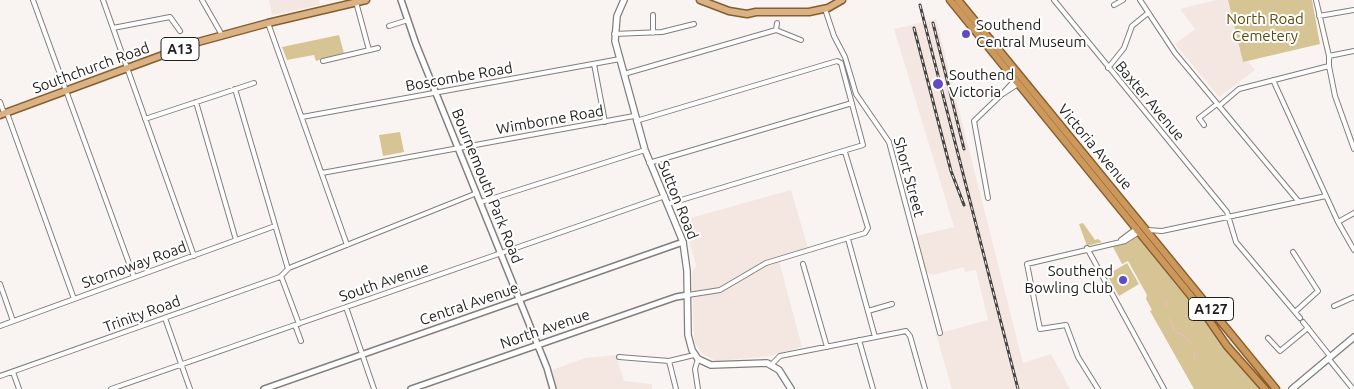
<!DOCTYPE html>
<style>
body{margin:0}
canvas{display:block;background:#f9f4f2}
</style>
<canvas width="1354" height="389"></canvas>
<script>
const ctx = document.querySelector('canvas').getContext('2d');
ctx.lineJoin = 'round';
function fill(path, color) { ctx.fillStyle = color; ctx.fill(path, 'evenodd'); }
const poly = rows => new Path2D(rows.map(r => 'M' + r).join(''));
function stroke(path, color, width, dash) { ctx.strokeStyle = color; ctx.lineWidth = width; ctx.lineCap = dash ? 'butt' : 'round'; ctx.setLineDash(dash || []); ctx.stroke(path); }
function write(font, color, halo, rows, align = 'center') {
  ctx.font = font + ' Ubuntu,sans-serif'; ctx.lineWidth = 4; ctx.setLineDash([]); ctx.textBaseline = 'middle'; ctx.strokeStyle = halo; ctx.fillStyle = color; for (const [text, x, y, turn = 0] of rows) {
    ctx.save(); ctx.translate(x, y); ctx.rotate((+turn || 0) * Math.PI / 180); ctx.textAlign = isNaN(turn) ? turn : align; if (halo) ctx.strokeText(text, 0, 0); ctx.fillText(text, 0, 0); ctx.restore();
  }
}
fill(poly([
 [269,0,319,0,320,5,272,15],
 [1216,0,1228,0,1243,62,1248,61,1255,70,1219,97,1175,44,1195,29,1180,9],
 [936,19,1023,363,1051,354,1070,389,952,389,936,334,988,320,976,270,965,272,964,267,933,275,926,272,916,236,954,227,894,29],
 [791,190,808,248,778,257,802,347,771,356,716,361,703,354,694,342,692,273,696,265,683,220],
 [616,355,624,381,652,384,652,389,557,389,552,370,585,358]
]), '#f4e7e1');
fill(poly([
 [1228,0,1312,0,1320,44,1243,62],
 [339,35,344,53,316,61,314,55,287,60,282,47],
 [400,132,404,152,383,156,379,135],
 [1083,223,1095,240,1098,239,1102,242,1087,246,1079,224],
 [1140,232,1264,389,1194,389,1150,311,1152,310,1146,299,1147,295,1128,261,1122,264,1111,243],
 [1127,263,1139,284,1119,296,1107,275]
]), '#d7c494');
stroke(poly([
 [1166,306,1167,301],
 [1168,318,1172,323,1174,331,1185,336,1191,343],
 [1194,358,1195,354,1194,351]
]), '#f1b9cc', 1);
const minor = poly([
 [33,0,134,277],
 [103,0,194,256],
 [202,0,222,35],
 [1054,0,1227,212,1236,242,1300,318],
 [1140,0,1175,53,1299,202],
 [1316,0,1329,56,1329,66,1335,96,1354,149],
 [356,2,369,50],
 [1114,5,1123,0],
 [825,9,834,36,845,57,856,94,889,142,940,333],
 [653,15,653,33],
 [1319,16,1354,10],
 [268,23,347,245],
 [777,23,776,30,801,40],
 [389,26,408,20],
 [113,28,170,17,180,31],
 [614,34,662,32,694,24],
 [1329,56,1354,51],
 [323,61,378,48],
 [594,64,605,122],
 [1108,68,1124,48,1132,26,1148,13],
 [624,74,776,30],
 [1273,80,1338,222],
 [235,89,288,269],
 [1002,94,1015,80],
 [0,102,4,113],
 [196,102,236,240],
 [1219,106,1239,89,1329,66],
 [7,113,74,299],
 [302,117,620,59],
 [145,119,254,83],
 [636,121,837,61,841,63,863,145,668,204],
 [1204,125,1199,118,1217,104],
 [649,163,852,103],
 [322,173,634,116],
 [988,198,974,121,1001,95,1018,84],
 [481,202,645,150],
 [1354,213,1338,222,1354,250],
 [1148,230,1162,231,1326,196],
 [848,239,875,337],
 [1121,240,1137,228],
 [1087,248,1164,389],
 [1293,252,1318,291,1295,312],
 [803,264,827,347],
 [281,276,299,324],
 [0,284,13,321],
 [688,295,720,290,766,263,865,233,868,228,845,152],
 [1334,306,1354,297],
 [346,307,374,389],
 [868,311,892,304],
 [165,318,190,389],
 [1303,322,1330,356],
 [295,325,301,341],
 [0,326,275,226],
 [1268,338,1280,351,1308,328],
 [859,340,873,389],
 [619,357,669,361],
 [1328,358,1353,389],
 [771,365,780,356,906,331,910,336,925,389],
 [13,372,19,389],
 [0,376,280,277,289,268,477,193],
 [111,389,665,196],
 [676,389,669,361,694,355],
 [698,389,695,369,698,359],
 [1098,389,1078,357,1066,325,1040,329,1027,264,1125,241,1139,232]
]);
const tertiary = poly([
 [401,0,416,44,547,368,553,389],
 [264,389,683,242],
 [411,389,676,297,688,295]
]);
const secondary = poly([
 [624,0,617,16,615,41,645,150,683,242,687,271,688,335,692,350,698,359,711,365,767,363,779,370,791,389],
 [1292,389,1354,337]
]);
const primary = poly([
 [700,0,729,11,747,14,756,12,809,12,828,8,842,0],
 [0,115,198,42,268,23,366,0]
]);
const trunk = poly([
 [950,0,1200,307,1227,346,1265,389],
 [958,0,1276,389]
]);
stroke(minor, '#827e7c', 6);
stroke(tertiary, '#827e7c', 8);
stroke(secondary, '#827e7c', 8);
stroke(primary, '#885d2c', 9);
stroke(trunk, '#885d2c', 9);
stroke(minor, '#fff', 4);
stroke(tertiary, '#fff', 5);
stroke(secondary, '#fff', 5.5);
stroke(primary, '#d9b285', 6);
stroke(trunk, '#cc985c', 6);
const rail = poly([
 [920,5,1018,389],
 [933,23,964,149],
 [914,28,951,171,964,205]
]);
stroke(rail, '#454241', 3);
stroke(rail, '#fff', 1, [4]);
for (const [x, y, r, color] of [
 [966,34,5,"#634bc4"],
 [938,84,6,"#634bc4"],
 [1123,280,5,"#634bc4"]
]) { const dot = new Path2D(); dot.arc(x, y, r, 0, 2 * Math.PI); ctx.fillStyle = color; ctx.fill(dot); stroke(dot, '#fff', 2); }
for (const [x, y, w] of [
 [180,49,38],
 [1211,309,45]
]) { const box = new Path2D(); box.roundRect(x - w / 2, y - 11.5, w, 23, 4); ctx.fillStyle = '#fff'; ctx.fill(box); stroke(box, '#211f1e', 1); }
write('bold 14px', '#211f1e', null, [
 ["A13",180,49],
 ["A127",1211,309]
]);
write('15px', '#5e4a0d', '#fff', [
 ["North Road",1265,19],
 ["Cemetery",1265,36]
]);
write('15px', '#211f1e', '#fff', [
 ["Southend",976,25],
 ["Central Museum",976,42],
 ["Southend",949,75],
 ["Victoria",949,92],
 ["Southend",1113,271,"right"],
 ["Bowling Club",1113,288,"right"]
], 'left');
write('15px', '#211f1e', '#fff', [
 ["Southchurch Road",91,68,-20],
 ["Boscombe Road",459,77,-10],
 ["Baxter Avenue",1150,101,50],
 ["Wimborne Road",550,120,-10],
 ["Victoria Avenue",1095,147,50],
 ["Short Street",909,177,75],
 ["Bournemouth Park Road",487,186,68],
 ["Sutton Road",678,200,68],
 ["Stornoway Road",134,265,-20],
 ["South Avenue",384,282,-19],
 ["Central Avenue",469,304,-19],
 ["Trinity Road",142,314,-20],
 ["North Avenue",545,329,-19]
]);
</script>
